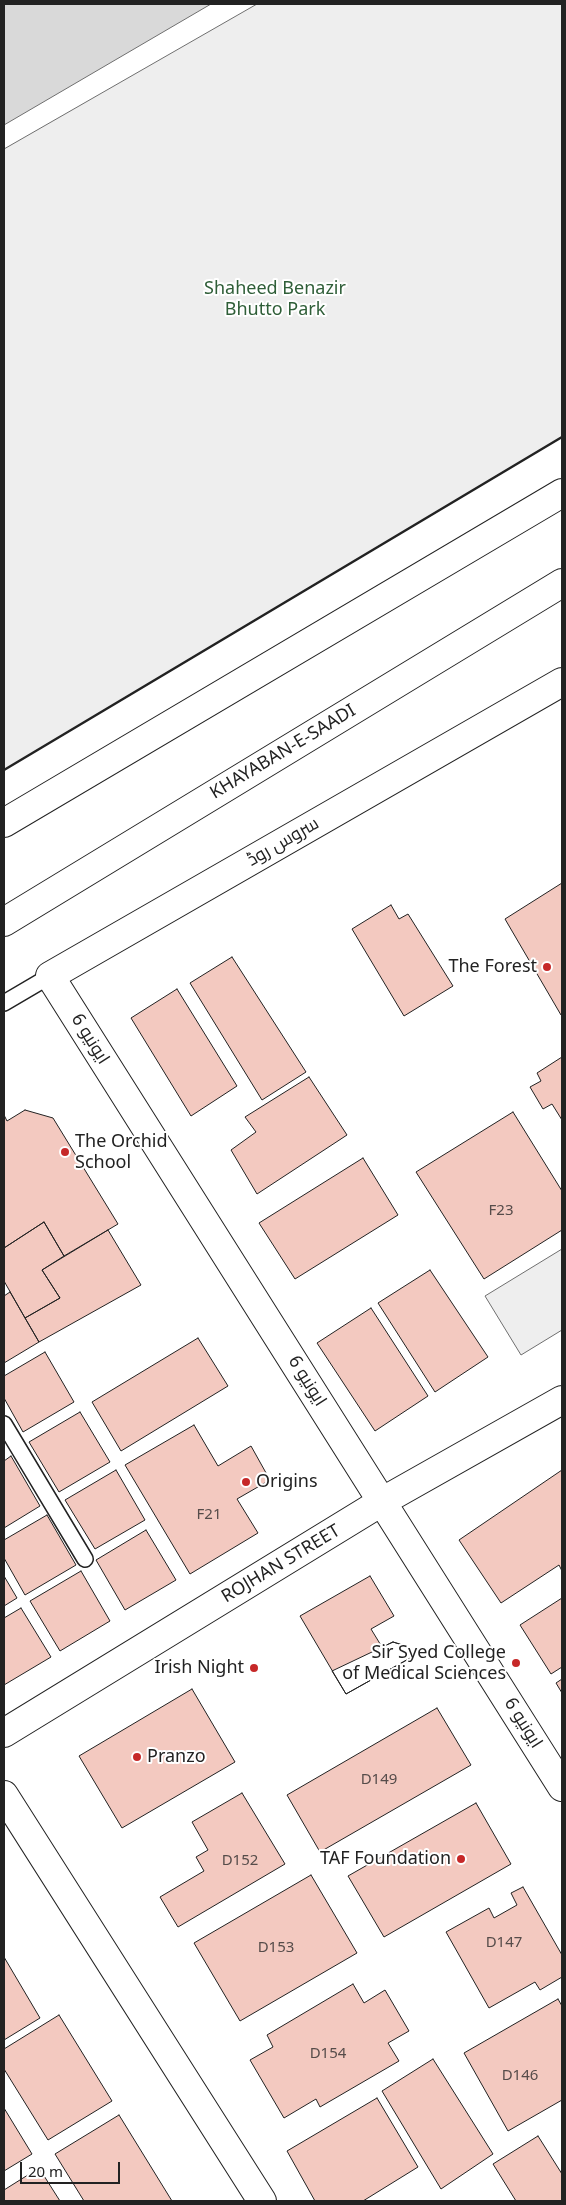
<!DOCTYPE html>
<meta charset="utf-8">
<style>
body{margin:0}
#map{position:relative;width:566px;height:2205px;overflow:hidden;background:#fff;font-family:"Noto Sans",sans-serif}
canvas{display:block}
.frame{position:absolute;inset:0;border:5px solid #222;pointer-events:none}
.scale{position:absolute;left:20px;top:2162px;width:100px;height:22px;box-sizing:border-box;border:2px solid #222;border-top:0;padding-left:6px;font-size:15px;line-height:18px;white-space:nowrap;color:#222;-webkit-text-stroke:4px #fff;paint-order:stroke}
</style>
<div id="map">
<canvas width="566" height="2205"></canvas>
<div class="frame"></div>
<div class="scale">20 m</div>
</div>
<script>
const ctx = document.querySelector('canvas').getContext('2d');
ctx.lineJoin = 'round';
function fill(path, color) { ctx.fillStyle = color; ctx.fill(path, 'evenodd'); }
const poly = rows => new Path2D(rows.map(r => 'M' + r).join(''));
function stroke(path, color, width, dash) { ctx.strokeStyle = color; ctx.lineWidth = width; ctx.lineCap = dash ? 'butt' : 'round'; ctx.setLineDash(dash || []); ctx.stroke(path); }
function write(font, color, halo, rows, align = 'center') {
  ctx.font = font + ' "Noto Sans",Cairo,sans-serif'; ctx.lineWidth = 4; ctx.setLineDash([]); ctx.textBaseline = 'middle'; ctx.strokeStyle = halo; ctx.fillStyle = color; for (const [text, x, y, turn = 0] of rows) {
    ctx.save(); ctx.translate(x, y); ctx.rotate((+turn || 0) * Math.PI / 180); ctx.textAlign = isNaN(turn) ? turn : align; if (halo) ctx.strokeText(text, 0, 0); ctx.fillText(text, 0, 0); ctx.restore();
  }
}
const green = poly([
 [257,4,562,4,562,437,4,770,4,149,257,4],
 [562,1249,562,1330,521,1355,485,1296,562,1249]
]);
fill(green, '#eee');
stroke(green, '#6f6f6f', 1);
const water = poly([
 [4,4,211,4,4,125,4,4]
]);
fill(water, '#d9d9d9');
stroke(water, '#6f6f6f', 1);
const building = poly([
 [562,883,562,1014,561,1015,505,919,562,883],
 [391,905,399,919,408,914,453,986,404,1016,352,929,391,905],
 [232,957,306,1072,262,1100,190,983,232,957],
 [177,989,237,1086,191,1116,131,1018,177,989],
 [562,1057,562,1120,552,1104,543,1109,530,1087,541,1081,537,1073,562,1057],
 [309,1077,347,1135,257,1194,231,1150,256,1132,245,1117,309,1077],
 [25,1110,53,1118,118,1224,64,1256,44,1222,4,1248,4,1115,7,1121,25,1110],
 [513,1112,562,1191,562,1230,484,1279,416,1172,513,1112],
 [363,1158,398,1215,295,1279,259,1223,363,1158],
 [44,1222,64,1256,42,1270,60,1298,25,1318,4,1281,4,1248,44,1222],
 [108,1230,141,1285,39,1342,25,1318,60,1298,42,1270,108,1230],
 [430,1270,488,1357,435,1392,378,1303,430,1270],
 [10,1292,39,1342,4,1363,4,1296,10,1292],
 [371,1308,428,1396,375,1431,317,1343,371,1308],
 [198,1338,228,1386,121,1451,92,1402,198,1338],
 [45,1352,74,1402,23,1432,4,1398,4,1376,45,1352],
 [80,1412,110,1462,59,1492,29,1442,80,1412],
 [194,1425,218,1466,251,1446,270,1480,237,1499,258,1533,190,1574,125,1465,194,1425],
 [11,1456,40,1506,4,1528,4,1461,11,1456],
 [116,1470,145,1520,95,1549,65,1500,116,1470],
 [562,1470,562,1571,559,1565,501,1603,459,1540,562,1470],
 [47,1515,76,1565,25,1595,4,1558,4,1540,47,1515],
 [146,1530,176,1580,125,1610,96,1560,146,1530],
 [81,1571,110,1621,60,1651,30,1601,81,1571],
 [4,1576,17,1598,4,1606,4,1576],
 [370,1576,394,1616,371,1629,382,1647,393,1642,406,1646,412,1657,346,1694,300,1616,370,1576],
 [562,1598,562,1667,551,1674,520,1625,562,1598],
 [21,1608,51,1657,4,1685,4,1618,21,1608],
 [393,1642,406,1646,412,1657,346,1694,332,1671,393,1642],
 [562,1679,562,1693,556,1683,562,1679],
 [192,1689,235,1762,122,1828,79,1756,192,1689],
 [437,1708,471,1765,320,1852,287,1795,437,1708],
 [242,1793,285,1864,178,1927,160,1897,204,1871,196,1857,208,1850,192,1822,242,1793],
 [476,1803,511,1864,384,1937,348,1876,476,1803],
 [311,1875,357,1953,240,2021,194,1943,311,1875],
 [523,1887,562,1955,562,1977,540,1990,535,1982,489,2008,446,1932,489,1908,494,1918,517,1905,511,1893,523,1887],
 [4,1957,40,2018,4,2040,4,1957],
 [353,1984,364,2003,385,1990,409,2031,388,2043,399,2061,320,2107,316,2099,284,2118,250,2060,273,2047,267,2035,353,1984],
 [558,1999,562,2006,562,2100,508,2131,464,2053,558,1999],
 [59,2015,112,2101,48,2140,4,2069,4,2049,59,2015],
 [433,2059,493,2154,441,2189,382,2091,433,2059],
 [377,2098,418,2167,363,2201,315,2201,287,2151,377,2098],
 [4,2108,32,2154,4,2171,4,2108],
 [119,2115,172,2201,84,2201,55,2154,119,2115],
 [538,2136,562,2174,562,2201,516,2201,493,2164,538,2136],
 [39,2168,60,2201,4,2201,4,2190,39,2168]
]);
fill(building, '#f3c9c0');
stroke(building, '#222', 1);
const lane = poly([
 [4,1003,50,976],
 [4,1424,85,1559]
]);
const street = poly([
 [562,682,50,976,562,1787],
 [4,1733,383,1501,562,1400],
 [4,1795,262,2201]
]);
const primary = poly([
 [4,823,562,493],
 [4,922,562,583]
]);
stroke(lane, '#222', 18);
stroke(street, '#222', 30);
stroke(primary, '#222', 30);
stroke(lane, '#fff', 15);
stroke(street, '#fff', 28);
stroke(primary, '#fff', 28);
stroke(poly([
 [4,770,562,437]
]), '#222', 2.5);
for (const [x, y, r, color] of [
 [547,967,5,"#c62828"],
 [65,1152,5,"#c62828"],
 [246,1482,5,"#c62828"],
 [516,1663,5,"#c62828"],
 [254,1668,5,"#c62828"],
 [137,1757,5,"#c62828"],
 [461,1859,5,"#c62828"]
]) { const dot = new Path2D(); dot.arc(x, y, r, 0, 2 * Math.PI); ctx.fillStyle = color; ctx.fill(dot); stroke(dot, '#fff', 2); }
write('15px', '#564c4a', null, [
 ["F23",501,1211],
 ["F21",209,1515],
 ["D149",379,1780],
 ["D152",240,1861],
 ["D147",504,1943],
 ["D153",276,1948],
 ["D154",328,2054],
 ["D146",520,2076]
]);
write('18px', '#2f5e38', '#fff', [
 ["Shaheed Benazir",275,289],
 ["Bhutto Park",275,310]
]);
write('18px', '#222', '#fff', [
 ["KHAYABAN-E-SAADI",283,752,-31],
 ["سروس روڈ",283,842,-30],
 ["ایونیو 6",90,1039,58],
 ["ایونیو 6",307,1381,58],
 ["ROJHAN STREET",281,1564,-31],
 ["ایونیو 6",523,1723,58]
]);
write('18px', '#222', '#fff', [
 ["The Forest",537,967],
 ["The Orchid",75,1142,"left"],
 ["School",75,1163,"left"],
 ["Origins",256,1482,"left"],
 ["Sir Syed College",506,1653],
 ["of Medical Sciences",506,1674],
 ["Irish Night",244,1668],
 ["Pranzo",147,1757,"left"],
 ["TAF Foundation",451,1859]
], 'right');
</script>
